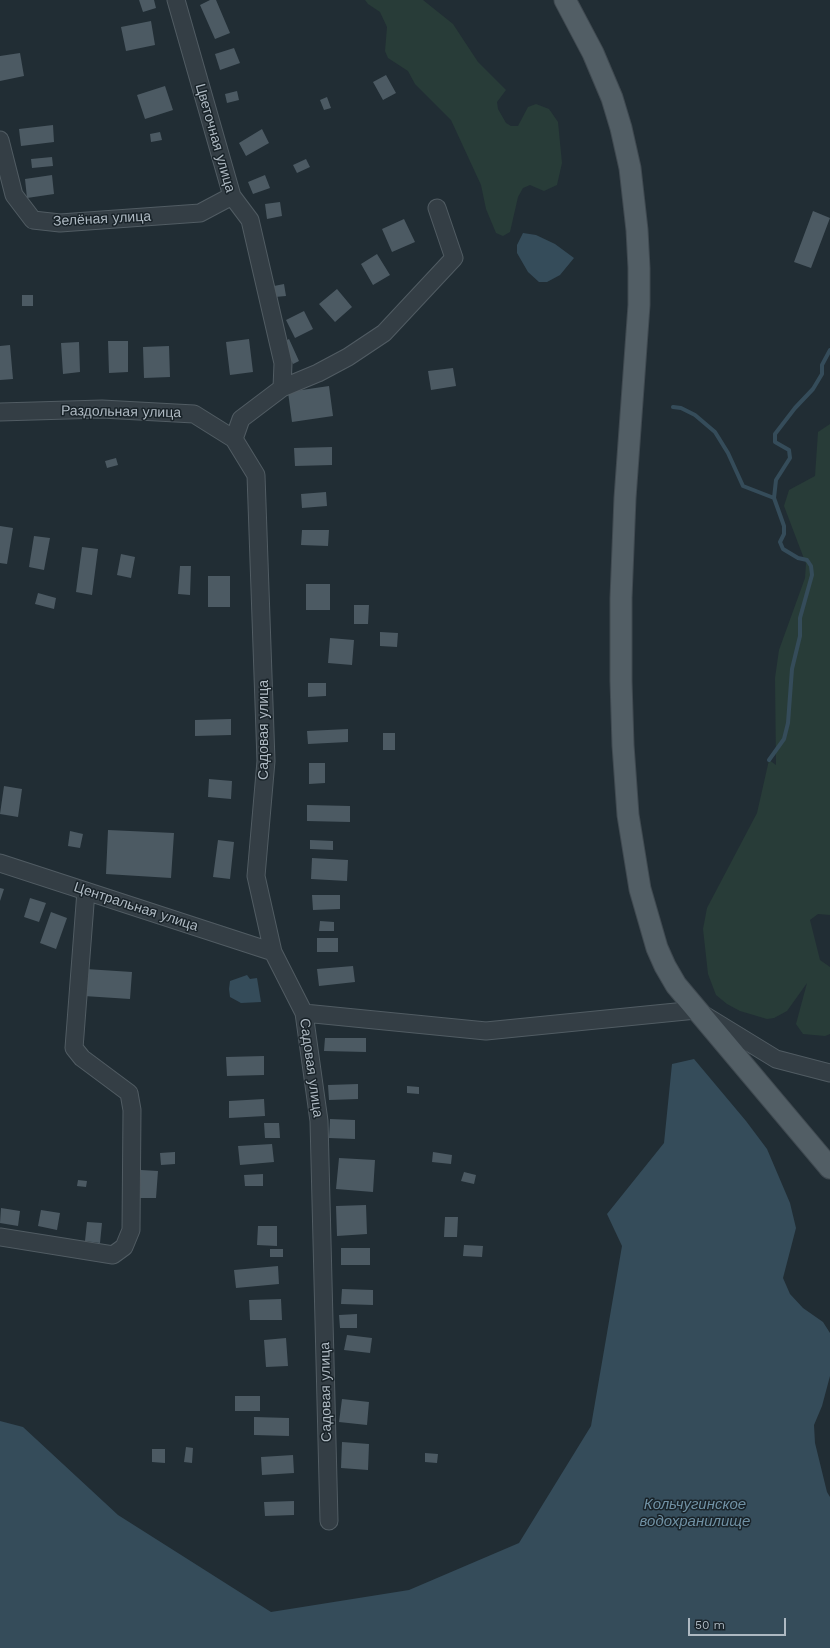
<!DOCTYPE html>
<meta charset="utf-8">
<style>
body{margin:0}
#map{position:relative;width:830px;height:1648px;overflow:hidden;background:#212d34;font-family:"Work Sans",sans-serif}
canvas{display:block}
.scale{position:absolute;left:688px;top:1618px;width:98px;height:18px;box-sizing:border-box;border:2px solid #aeb9c2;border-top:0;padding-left:5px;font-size:12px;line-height:14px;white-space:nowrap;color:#aeb9c2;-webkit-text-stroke:3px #192329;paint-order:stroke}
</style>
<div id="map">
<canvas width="830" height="1648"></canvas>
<div class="scale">50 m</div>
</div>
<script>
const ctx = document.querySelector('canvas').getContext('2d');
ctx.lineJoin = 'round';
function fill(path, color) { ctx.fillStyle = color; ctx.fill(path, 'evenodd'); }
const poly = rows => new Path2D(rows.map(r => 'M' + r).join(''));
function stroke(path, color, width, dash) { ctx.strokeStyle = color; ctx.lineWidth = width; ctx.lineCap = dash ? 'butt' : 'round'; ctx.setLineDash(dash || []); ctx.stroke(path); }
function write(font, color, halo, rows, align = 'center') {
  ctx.font = font + ' "Work Sans",sans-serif'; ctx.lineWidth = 3; ctx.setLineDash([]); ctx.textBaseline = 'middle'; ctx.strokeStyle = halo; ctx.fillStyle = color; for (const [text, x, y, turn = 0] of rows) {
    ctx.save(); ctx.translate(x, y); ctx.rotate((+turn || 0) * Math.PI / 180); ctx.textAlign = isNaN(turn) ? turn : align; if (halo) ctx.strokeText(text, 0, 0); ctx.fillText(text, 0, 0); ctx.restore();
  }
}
fill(poly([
 [365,0,423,0,453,24,478,62,506,90,497,102,498,109,506,123,511,126,518,126,528,107,536,104,549,109,558,122,562,163,557,185,544,191,530,185,523,188,518,197,510,232,503,236,496,233,486,209,481,185,451,120,415,84,408,71,388,58,385,51,387,27,380,12,368,4],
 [830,424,830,915,818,914,810,920,820,960,830,967,830,1034,825,1036,803,1034,796,1024,807,983,787,1011,774,1018,767,1019,740,1011,727,1004,716,995,708,974,703,929,707,908,757,813,769,760,776,765,775,678,779,650,805,578,806,564,784,506,789,490,815,476,818,432]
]), '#283c38');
fill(poly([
 [523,233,536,235,555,244,574,258,560,275,547,282,539,282,528,272,517,253,517,245],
 [247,975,250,979,257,978,261,1002,241,1003,230,997,229,989,230,981],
 [694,1059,746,1121,767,1149,790,1203,796,1228,783,1278,790,1294,803,1308,823,1322,830,1333,830,1376,822,1406,814,1425,815,1443,827,1492,830,1497,830,1648,0,1648,0,1421,23,1427,118,1515,271,1612,409,1590,519,1543,591,1426,622,1246,607,1214,664,1143,672,1064]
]), '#354c5a');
stroke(poly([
 [673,407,681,408,695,415,715,432,728,453,743,486,774,498,784,526,784,534,780,542,783,549,798,558,807,560,811,566,812,575,800,618,800,636,792,669,788,723,784,739,769,760],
 [774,498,776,480,790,458,789,450,775,442,775,434,795,408,813,389,822,374,822,365,830,350]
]), '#354c5a', 4);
fill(poly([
 [139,0,154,0,156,8,143,12],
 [210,0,216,0,230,33,215,39,200,5],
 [151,21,155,45,126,51,121,27],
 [234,48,240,63,220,70,215,54],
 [20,53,24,76,0,81,0,56],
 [386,75,396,93,383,100,373,82],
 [165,86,173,110,145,119,137,95],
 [237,91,239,100,227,103,225,94],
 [327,97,331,108,324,110,320,100],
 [53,125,54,142,21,146,19,129],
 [262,129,269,143,246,156,239,143],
 [160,132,162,140,151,142,150,134],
 [52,157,53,166,32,168,31,159],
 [306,159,310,167,297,173,293,165],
 [52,175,54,194,27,198,25,179],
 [265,175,270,188,253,194,248,182],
 [280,202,282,216,267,219,265,204],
 [813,211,830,218,811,268,794,262],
 [404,219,415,242,392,252,382,229],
 [377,254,390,275,373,285,361,264],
 [284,284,286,296,275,297,274,286],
 [337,289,352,307,335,322,319,304],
 [22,295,33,295,33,306,22,306],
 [304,311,313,329,295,338,286,320],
 [249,339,253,372,230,375,226,342],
 [289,339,299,361,293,364,283,342],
 [108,341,128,341,128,372,109,373],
 [79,342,80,372,63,374,61,343],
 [10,345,13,379,0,380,0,346],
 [169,346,170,377,144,378,143,347],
 [453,368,456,386,431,390,428,371],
 [329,386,333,416,292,422,288,392],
 [332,447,332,465,295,466,294,448],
 [116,458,118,465,107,468,105,461],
 [326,492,327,506,302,508,301,494],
 [0,526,13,528,7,564,0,563],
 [302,530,329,530,328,546,301,545],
 [34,536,50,538,44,570,29,567],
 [82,547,98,549,92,595,76,592],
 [121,554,135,557,131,578,117,575],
 [180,566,191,566,190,595,178,594],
 [208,576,230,576,230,607,208,607],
 [306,584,330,584,330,610,306,610],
 [38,593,56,598,54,609,35,604],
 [354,605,369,605,368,624,354,624],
 [380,632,398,633,397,647,380,646],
 [330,638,354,640,352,665,328,663],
 [308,683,326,683,326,696,308,697],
 [231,719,231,735,195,736,195,720],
 [348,729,348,742,308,744,307,731],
 [383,733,395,733,395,750,383,750],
 [309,763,325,763,325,783,309,784],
 [209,779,232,781,231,799,208,797],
 [4,786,22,789,18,817,0,814],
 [307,805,350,806,350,822,307,821],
 [108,830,174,833,171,878,106,874],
 [70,831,83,834,80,848,68,846],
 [218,840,234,842,230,879,213,877],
 [310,840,333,841,333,850,310,849],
 [312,858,348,860,347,881,311,879],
 [0,888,4,889,0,901],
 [312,895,340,895,340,909,313,910],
 [30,898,46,903,39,922,24,917],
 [51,912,67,918,56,949,40,943],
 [320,921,334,922,334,931,319,931],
 [317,938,338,938,338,952,317,952],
 [353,966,355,982,319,986,317,969],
 [86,969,132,972,130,999,84,996],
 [325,1038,366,1038,366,1052,324,1051],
 [264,1056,264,1075,227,1076,226,1057],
 [358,1084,358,1099,329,1100,328,1085],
 [407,1086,419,1087,419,1094,407,1093],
 [264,1099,265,1116,229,1118,229,1101],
 [330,1119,355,1120,355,1139,329,1138],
 [264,1123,279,1123,280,1138,265,1138],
 [272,1144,274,1162,240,1165,238,1146],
 [175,1152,175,1164,161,1165,160,1153],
 [433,1152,452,1155,451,1164,432,1162],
 [339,1158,375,1160,373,1192,336,1189],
 [141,1170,158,1171,156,1198,140,1198],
 [464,1172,476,1175,474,1184,461,1181],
 [263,1174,263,1186,245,1186,244,1175],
 [78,1180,87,1181,86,1187,77,1186],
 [366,1205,367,1234,337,1236,336,1206],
 [1,1208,20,1211,18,1226,0,1223],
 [41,1210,60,1213,57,1230,38,1226],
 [445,1217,458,1217,457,1237,444,1237],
 [87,1222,102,1223,100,1243,85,1241],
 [258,1226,277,1226,277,1246,257,1245],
 [464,1245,483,1246,482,1257,463,1256],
 [341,1248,370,1248,370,1265,341,1265],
 [270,1249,283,1249,283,1257,270,1257],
 [278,1266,279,1284,236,1288,234,1270],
 [342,1289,373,1290,373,1305,341,1304],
 [281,1299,282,1320,250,1320,249,1300],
 [357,1314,357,1328,340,1328,339,1315],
 [347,1335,372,1338,370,1353,344,1350],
 [286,1338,288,1366,266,1367,264,1340],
 [235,1396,260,1396,260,1411,235,1411],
 [342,1399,369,1402,367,1425,339,1422],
 [254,1417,289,1418,289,1436,254,1435],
 [342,1442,369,1444,368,1470,341,1468],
 [186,1447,193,1448,192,1463,184,1462],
 [152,1449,165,1449,165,1463,152,1462],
 [425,1453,438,1454,437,1463,425,1462],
 [293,1455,294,1473,262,1475,261,1457],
 [294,1501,294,1515,265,1516,264,1502]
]), '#4c5a63');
const minor = poly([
 [176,0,232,196,250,220,283,363,282,388],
 [0,140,14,195,33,220,60,223,200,213,232,196],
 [0,412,102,409,194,414,234,439,256,475,266,761,256,876,273,952,304,1013,319,1121,329,1521],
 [234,439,241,419,282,388,318,373,348,357,384,333,454,258,437,208],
 [0,863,273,952],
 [304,1013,486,1031,696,1010,776,1059,830,1073],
 [0,1237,113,1255,124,1247,131,1230,132,1110,129,1093,82,1058,74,1048,86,891]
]);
const major = poly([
 [565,0,593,53,612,98,621,128,630,168,637,230,639,268,639,305,625,498,621,598,621,681,623,745,628,815,640,889,657,948,665,966,676,985,830,1168]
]);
stroke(minor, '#515c63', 19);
stroke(major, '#404a51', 23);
stroke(minor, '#343e45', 17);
stroke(major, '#525e65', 21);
write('14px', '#aeb9c2', '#192329', [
 ["Цветочная улица",215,138,74],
 ["Зелёная улица",102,219,-3],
 ["Раздольная улица",121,412,1],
 ["Садовая улица",264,730,-90],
 ["Центральная улица",136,907,18],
 ["Садовая улица",311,1068,82],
 ["Садовая улица",326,1392,-91]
]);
write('italic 15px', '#7091a4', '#192329', [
 ["Кольчугинское",695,1505],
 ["водохранилище",695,1522]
]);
</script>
